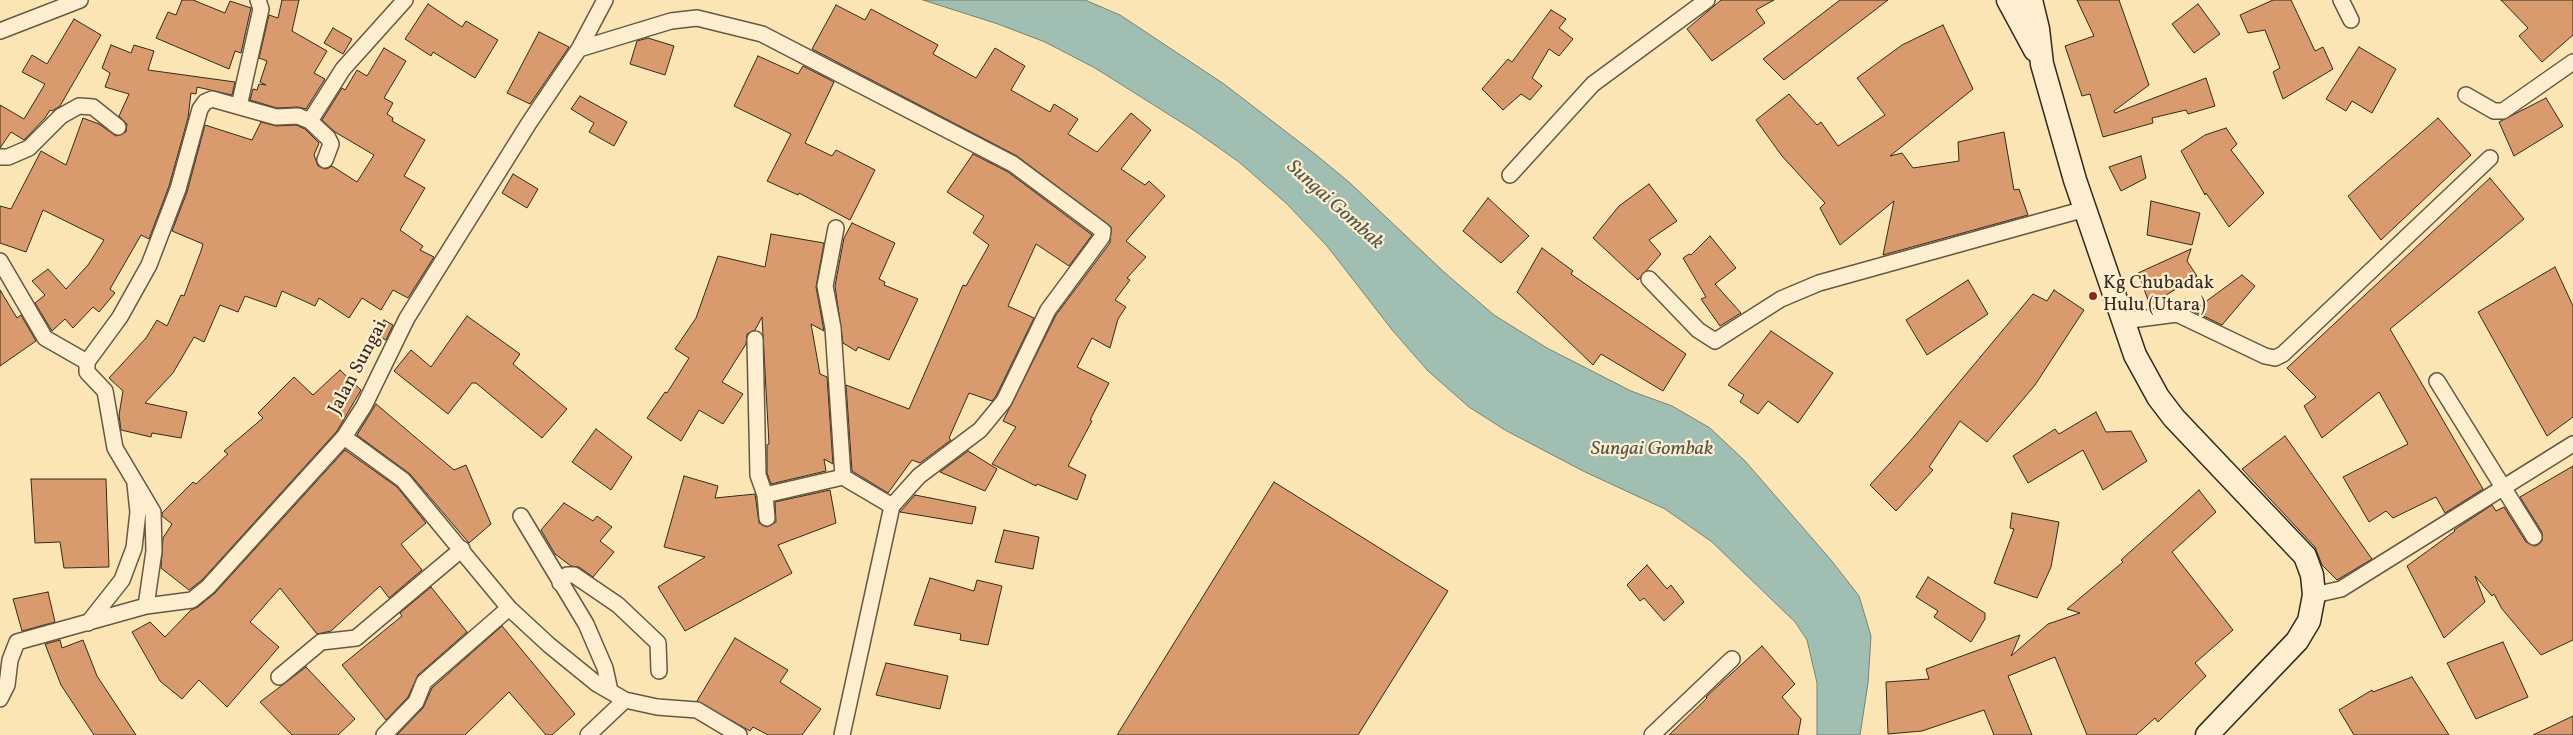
<!DOCTYPE html>
<style>
body{margin:0}
canvas{display:block;background:#fce5b5}
</style>
<canvas width="2573" height="735"></canvas>
<script>
const ctx = document.querySelector('canvas').getContext('2d');
ctx.lineJoin = 'round';
function fill(path, color) { ctx.fillStyle = color; ctx.fill(path, 'evenodd'); }
const poly = rows => new Path2D(rows.map(r => 'M' + r).join(''));
function stroke(path, color, width, dash) { ctx.strokeStyle = color; ctx.lineWidth = width; ctx.lineCap = dash ? 'butt' : 'round'; ctx.setLineDash(dash || []); ctx.stroke(path); }
function write(font, color, halo, rows, align = 'center') {
  ctx.font = font + ' Vollkorn,serif'; ctx.lineWidth = 4.5; ctx.setLineDash([]); ctx.textBaseline = 'middle'; ctx.strokeStyle = halo; ctx.fillStyle = color; for (const [text, x, y, turn = 0] of rows) {
    ctx.save(); ctx.translate(x, y); ctx.rotate((+turn || 0) * Math.PI / 180); ctx.textAlign = isNaN(turn) ? turn : align; if (halo) ctx.strokeText(text, 0, 0); ctx.fillText(text, 0, 0); ctx.restore();
  }
}
const water = poly([
 [923,0,1085,0,1120,15,1224,84,1315,154,1350,183,1444,272,1494,315,1547,348,1631,391,1672,406,1710,428,1745,461,1831,560,1859,596,1871,636,1868,683,1860,735,1817,735,1817,683,1807,640,1795,622,1712,542,1665,509,1583,471,1505,430,1469,407,1428,371,1393,331,1327,246,1287,204,1239,162,1195,131,1095,68,1045,42,998,24,923,0]
]);
fill(water, '#a0beb2');
stroke(water, '#748377', 1);
const building = poly([
 [182,0,193,0,225,13,230,1,251,8,241,53,235,51,229,69,156,38,168,12,176,15,182,0],
 [282,0,299,0,292,31,327,51,314,73,325,79,306,109,298,107,277,108,250,100,253,89,257,90,259,84,266,85,260,82,267,61,259,58,269,15,278,18,282,0],
 [1721,0,1774,0,1756,10,1765,23,1712,61,1687,29,1721,0],
 [1840,0,1888,0,1784,80,1763,59,1840,0],
 [2077,0,2119,0,2149,85,2114,111,2115,113,2206,78,2215,106,2188,114,2186,110,2152,118,2153,123,2103,137,2090,94,2082,96,2065,46,2094,36,2077,0],
 [2273,0,2291,0,2315,51,2323,47,2333,69,2283,99,2273,72,2280,68,2265,30,2248,33,2240,15,2273,0],
 [2501,0,2573,0,2573,35,2542,62,2519,36,2528,28,2501,0],
 [428,4,462,27,466,21,498,40,475,78,433,52,431,56,405,39,428,4],
 [2198,4,2220,34,2194,53,2172,24,2198,4],
 [836,5,865,20,871,9,938,45,933,54,976,78,995,48,1025,66,1011,90,1050,112,1054,104,1078,119,1068,134,1097,152,1131,113,1151,130,1121,169,1145,185,1149,181,1165,196,1126,241,1146,257,1127,278,1130,280,1115,300,1126,307,1118,319,1110,348,1092,338,1077,367,1109,383,1090,420,1092,421,1068,466,1086,475,1077,500,1037,484,1036,486,992,464,1016,427,1003,421,1056,315,1110,243,1111,227,1017,156,812,49,836,5],
 [1551,10,1566,19,1559,28,1573,39,1559,56,1549,49,1532,78,1542,86,1530,100,1521,94,1503,110,1482,89,1508,59,1512,62,1551,10],
 [74,19,101,35,60,106,52,111,50,110,45,118,24,140,11,132,0,148,0,105,24,119,45,84,22,72,32,55,47,64,74,19],
 [1943,25,1973,89,1890,156,1902,153,1913,168,1959,161,1958,142,2004,132,2014,190,2019,189,2028,215,1883,255,1894,201,1840,245,1820,208,1825,203,1782,156,1756,120,1789,94,1817,125,1821,122,1838,146,1885,115,1857,78,1902,45,1943,25],
 [333,28,352,39,343,54,324,43,333,28],
 [539,32,569,47,530,104,507,93,539,32],
 [648,38,674,46,665,75,630,64,637,41,648,38],
 [111,45,131,53,134,45,154,51,148,70,235,82,232,95,197,87,196,94,191,93,188,118,169,186,149,239,141,235,110,289,115,293,99,312,93,307,73,328,65,319,52,331,35,303,45,295,32,281,48,269,66,289,88,265,104,240,43,210,26,252,0,243,0,206,11,209,41,151,66,165,83,118,99,124,116,136,126,132,127,124,119,116,129,94,105,87,110,73,102,68,111,45],
 [2359,47,2396,69,2372,113,2352,101,2346,111,2326,99,2359,47],
 [384,48,406,61,384,98,393,103,387,114,393,118,392,121,425,140,404,176,425,188,400,230,423,246,420,250,434,257,408,298,393,290,381,310,362,298,349,318,319,298,315,306,282,291,276,307,245,296,238,312,220,305,204,342,194,337,173,373,145,403,187,412,181,438,152,433,151,437,121,430,119,415,123,391,109,378,146,338,157,320,167,326,181,295,184,296,201,251,203,244,172,231,187,192,205,125,252,140,261,122,276,126,296,125,305,129,319,143,314,155,318,166,326,169,332,166,357,182,374,155,335,132,322,120,342,88,345,90,357,70,367,76,384,48],
 [758,56,798,74,803,66,834,82,805,143,832,156,836,150,875,170,850,220,799,193,798,195,767,181,791,134,734,106,758,56],
 [580,96,627,122,614,146,589,132,594,123,571,109,580,96],
 [2546,98,2563,126,2514,156,2499,122,2546,98],
 [2438,118,2471,155,2381,240,2348,196,2438,118],
 [2226,128,2237,144,2231,150,2264,193,2229,227,2206,193,2205,195,2181,151,2205,135,2226,128],
 [973,154,1008,172,1092,235,1069,266,1036,244,1008,306,1034,318,996,396,992,401,969,393,949,438,951,440,920,463,912,460,888,493,852,471,846,385,909,409,963,285,966,286,989,245,973,233,984,216,947,192,973,154],
 [2141,156,2146,178,2121,191,2109,167,2141,156],
 [513,174,538,189,527,208,502,193,513,174],
 [2490,178,2524,219,2390,329,2483,489,2445,513,2436,497,2393,518,2386,511,2369,522,2343,477,2408,444,2379,392,2322,438,2304,406,2316,397,2287,368,2490,178],
 [1649,184,1677,221,1649,240,1661,254,1638,280,1593,238,1619,206,1649,184],
 [1488,198,1529,236,1501,263,1463,231,1488,198],
 [2151,201,2200,213,2192,245,2147,235,2151,201],
 [852,223,895,243,879,279,885,282,884,285,918,299,889,360,858,347,856,351,843,343,835,286,844,238,852,223],
 [771,234,824,243,816,287,824,331,811,324,820,374,827,377,833,464,824,459,826,471,771,484,767,473,767,445,769,444,762,317,755,330,747,334,746,344,722,382,743,394,723,424,699,410,681,441,647,418,665,392,667,393,689,358,675,349,696,318,718,256,765,267,771,234],
 [1710,236,1736,268,1715,284,1741,313,1720,326,1701,299,1706,297,1683,258,1689,254,1691,255,1710,236],
 [1542,248,1573,271,1571,274,1686,354,1663,391,1601,354,1593,365,1517,292,1542,248],
 [2191,249,2187,261,2197,276,2150,305,2138,273,2191,249],
 [2555,267,2573,306,2573,417,2547,436,2478,312,2555,267],
 [2242,275,2255,286,2222,325,2193,311,2242,275],
 [1968,280,1988,314,1927,355,1906,320,1968,280],
 [0,290,17,318,21,315,36,341,0,366,0,290],
 [2054,290,2084,310,2035,385,1987,442,1960,421,1929,467,1933,470,1896,511,1870,485,1911,440,2033,294,2047,301,2054,290],
 [467,316,520,354,513,364,567,409,542,438,476,383,472,383,448,414,394,371,411,350,431,367,467,316],
 [384,320,393,325,386,340,376,335,384,320],
 [1771,331,1833,373,1798,423,1768,401,1758,414,1740,402,1744,395,1728,385,1771,331],
 [340,370,361,390,337,431,202,580,189,590,161,568,163,538,172,524,162,516,162,513,193,482,196,484,228,454,224,451,263,418,258,413,294,377,313,395,340,370],
 [376,404,454,470,466,465,491,524,469,543,410,474,357,435,376,404],
 [2096,412,2106,432,2131,431,2147,461,2103,490,2083,450,2028,483,2013,456,2055,429,2059,434,2096,412],
 [596,429,632,457,611,490,572,462,596,429],
 [2285,436,2372,559,2337,580,2322,565,2315,547,2242,469,2285,436],
 [345,450,397,487,426,523,401,544,422,570,389,598,380,586,331,631,317,634,280,588,250,622,279,647,227,707,199,680,182,699,160,681,132,632,150,622,165,637,191,610,198,607,215,593,345,450],
 [968,451,997,469,985,491,940,472,968,451],
 [2573,466,2573,640,2541,655,2502,609,2494,594,2492,596,2475,576,2485,602,2444,638,2407,566,2455,531,2454,530,2492,505,2496,511,2504,507,2526,542,2534,546,2538,545,2542,541,2542,532,2520,497,2573,466],
 [684,476,718,486,715,498,755,494,759,523,767,527,776,522,775,502,830,490,836,523,778,545,792,573,685,631,658,587,705,557,664,547,684,476],
 [31,479,106,479,109,567,64,568,60,542,35,543,31,479],
 [1274,482,1448,591,1358,735,1117,735,1274,482],
 [2199,490,2216,512,2172,552,2233,630,2195,663,2206,676,2158,722,2155,718,2136,735,2087,735,2055,657,2008,676,2032,735,1994,735,1984,710,1922,731,1888,734,1886,682,1929,679,1926,669,2020,635,2011,656,2048,624,2080,613,2067,609,2123,562,2121,560,2199,490],
 [915,495,976,507,972,524,900,512,915,495],
 [564,503,593,521,597,516,612,527,600,541,614,552,593,577,579,567,571,566,555,554,541,530,564,503],
 [2012,513,2059,522,2051,567,2037,598,1994,583,2014,529,2010,528,2012,513],
 [1004,530,1039,537,1033,569,995,562,1004,530],
 [1647,565,1667,589,1671,585,1684,602,1664,621,1644,598,1640,601,1627,585,1647,565],
 [1928,577,1985,613,1985,619,1971,642,1934,617,1938,611,1916,597,1928,577],
 [930,578,974,591,977,580,1002,586,988,645,960,640,961,634,914,625,930,578],
 [431,587,467,632,418,675,408,697,386,720,342,665,402,616,400,613,431,587],
 [48,592,55,622,22,631,13,599,48,592],
 [502,626,575,714,552,735,546,735,509,692,465,735,397,735,423,708,432,688,502,626],
 [735,638,788,670,780,682,821,709,802,735,768,735,753,727,750,731,697,701,735,638],
 [60,640,62,648,83,640,97,676,136,735,94,735,61,685,45,644,60,640],
 [2503,642,2528,697,2476,719,2447,663,2503,642],
 [1762,646,1795,684,1782,697,1801,719,1798,735,1669,735,1707,698,1706,697,1720,684,1762,646],
 [886,663,948,676,940,709,876,695,886,663],
 [306,667,355,719,338,735,292,735,260,702,306,667],
 [2412,677,2449,735,2354,735,2339,710,2372,690,2373,692,2412,677],
 [2573,716,2573,735,2533,735,2573,716]
]);
fill(building, '#d99a6d');
stroke(building, '#332a1f', 1);
const street = poly([
 [2341,0,2351,20],
 [0,31,80,0],
 [579,49,671,21,697,18,762,34,1013,164,1103,231,1102,237,1048,310,1004,401,980,430,919,476,892,506,842,735],
 [2466,95,2494,111,2503,111,2573,62],
 [239,106,261,9,258,0],
 [310,121,343,69,405,0],
 [0,157,8,157,29,148,61,116,79,106,93,107,118,127],
 [1510,175,1593,84,1707,0],
 [836,228,825,286,833,328,843,477,892,506],
 [0,261,45,338,87,362,87,372,105,391,115,448,153,512,154,551,146,606],
 [1649,279,1698,330,1715,341,1781,299,1819,283,2085,209],
 [2123,321,2177,314,2265,356,2275,358,2283,354,2490,158],
 [755,339,758,475,765,495,767,518],
 [87,362,120,317,149,265,178,189,200,109,205,102,212,99,276,117,298,116,310,121,328,138,331,144,325,160],
 [2437,381,2534,537],
 [344,437,403,480,509,608,549,645,597,684,625,700,657,707,697,710,739,735],
 [765,495,843,477],
 [521,516,586,624,605,668,610,691],
 [560,583,567,575,574,575,618,605,658,643,659,671],
 [2314,595,2341,589,2573,444],
 [88,623,122,580,134,548,138,512,135,484],
 [279,677,321,642,356,638,462,549],
 [0,699,7,685,10,660,17,642,146,606,192,600,208,587,344,437,364,406,407,318,529,123,579,49,605,0],
 [384,735,416,702,424,682,509,608],
 [588,735,625,700],
 [1652,735,1732,659]
]);
const secondary = poly([
 [2008,0,2035,50],
 [2031,0,2038,29,2042,64,2075,180,2135,355,2158,397,2174,418,2305,556,2312,575,2314,595,2309,621,2297,641,2207,735]
]);
stroke(street, '#655944', 18);
stroke(secondary, '#332a1f', 25);
stroke(street, '#fdeecf', 15);
stroke(secondary, '#fdeecf', 22);
for (const [x, y, r, color] of [
 [2093,296,5,"#8f2418"]
]) { const dot = new Path2D(); dot.arc(x, y, r, 0, 2 * Math.PI); ctx.fillStyle = color; ctx.fill(dot); stroke(dot, '#fdeecf', 2); }
write('19px', '#332a1f', '#fdeecf', [
 ["Kg Chubadak",2103,285],
 ["Hulu (Utara)",2103,307]
], 'left');
write('19px', '#332a1f', '#fdeecf', [
 ["Jalan Sungai",359,368,-62]
]);
write('italic 20px', '#54564b', '#fdeecf', [
 ["Sungai Gombak",1334,206,42],
 ["Sungai Gombak",1652,450]
]);
</script>
